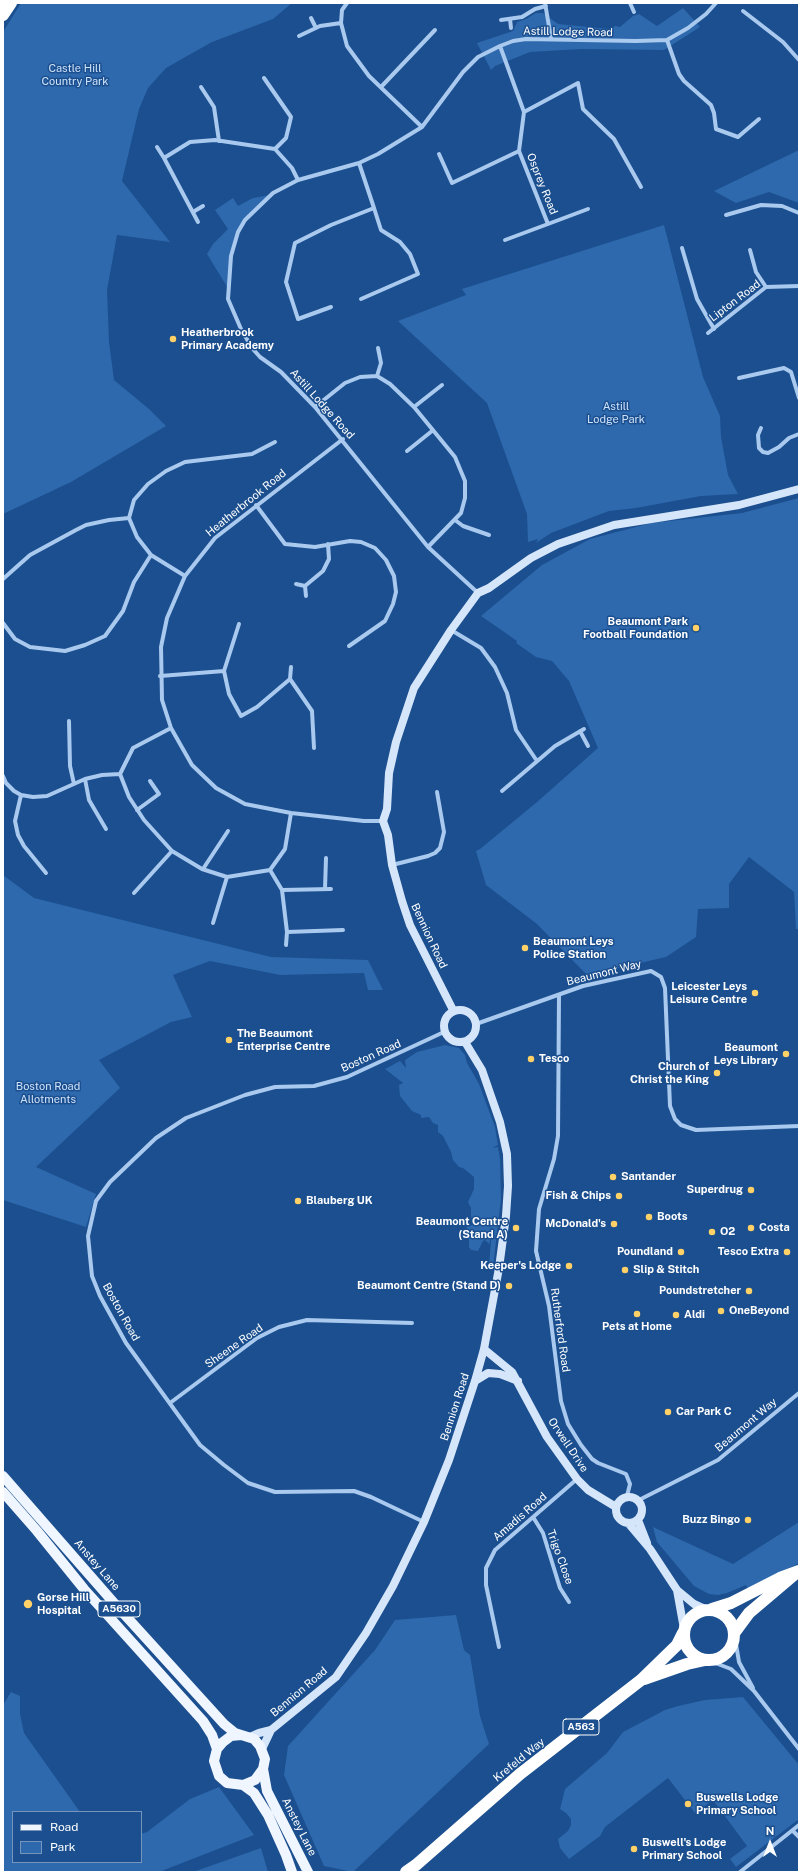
<!DOCTYPE html>
<style>
body{margin:0}
#map{position:relative;width:802px;height:1875px;overflow:hidden;background:#1b4f8f;font-family:"Public Sans",sans-serif}
canvas{display:block}
.frame{position:absolute;inset:0;border:4px solid #fff;pointer-events:none}
.legend{position:absolute;left:12px;top:1811px;width:130px;height:52px;box-sizing:border-box;background:#1b4f8f;border:1px solid #7695bc;margin:0;padding:5px 7px;list-style:none;font-size:12px;color:#fff}
.legend li{display:flex;align-items:center;gap:8px;height:20px}
.legend b{width:20px;border:1px solid #7695bc}
.north{position:absolute;left:750px;top:1823px;width:40px;height:40px;-webkit-text-stroke:3px #1b4f8f;paint-order:stroke;rotate:0deg;font-size:11px;font-weight:700;line-height:16px;text-align:center;color:#fff}
.north::after{content:'';display:block;margin:auto;width:14px;height:18px;background:#fff;clip-path:polygon(50% 0,100% 100%,50% 72%,0 100%)}
</style>
<div id="map">
<canvas width="802" height="1875"></canvas>
<div class="frame"></div>
<ul class="legend">
<li><b style="height:5px;background:#f0f6ff"></b>Road</li>
<li><b style="height:11px;background:#2e69ad"></b>Park</li>
</ul>
<div class="north">N</div>
</div>
<script>
const ctx = document.querySelector('canvas').getContext('2d');
ctx.lineJoin = 'round';
function fill(path, color) { ctx.fillStyle = color; ctx.fill(path, 'evenodd'); }
const poly = rows => new Path2D(rows.map(r => 'M' + r).join(''));
function stroke(path, color, width, dash) { ctx.strokeStyle = color; ctx.lineWidth = width; ctx.lineCap = dash ? 'butt' : 'round'; ctx.setLineDash(dash || []); ctx.stroke(path); }
function write(font, color, halo, rows, align = 'center') {
  ctx.font = font + ' "Public Sans",sans-serif'; ctx.lineWidth = 3; ctx.setLineDash([]); ctx.textBaseline = 'middle'; ctx.strokeStyle = halo; ctx.fillStyle = color; for (const [text, x, y, turn = 0] of rows) {
    ctx.save(); ctx.translate(x, y); ctx.rotate((+turn || 0) * Math.PI / 180); ctx.textAlign = isNaN(turn) ? turn : align; if (halo) ctx.strokeText(text, 0, 0); ctx.fillText(text, 0, 0); ctx.restore();
  }
}
fill(poly([
 [21,3,292,3,273,19,212,42,166,68,148,88,139,109,122,181,170,242,117,235,107,290,109,342,114,380,149,409,166,426,71,482,3,514,3,32],
 [683,8,700,27,664,50,581,49,530,52,495,66,491,70,477,43,513,31,517,22,526,19,536,13,543,13,558,24,609,29,615,26,620,27,633,16,639,14,657,26],
 [799,150,799,203,769,192,736,203,714,191],
 [270,195,245,220,233,249,229,290,207,254,213,244,228,229,215,210,233,198,238,206,253,198],
 [664,225,703,377,720,416,721,437,728,475,738,494,701,496,636,508,609,511,551,533,536,543,538,539,528,542,527,514,487,403,398,321,466,295,462,289],
 [799,498,799,929,796,929,794,892,749,857,729,884,729,908,698,909,696,937,666,957,587,975,537,924,486,885,476,851,480,849,537,802,598,748,569,681,552,661,536,657,516,643,517,641,481,616,542,565,590,539,651,523,742,513],
 [3,875,34,898,271,957,368,960,383,990,368,990,364,973,280,975,210,961,173,975,192,1017,171,1022,99,1060,120,1088,36,1167,96,1194,86,1227,3,1200],
 [445,1045,459,1048,465,1055,467,1063,479,1084,495,1127,498,1145,492,1148,498,1147,500,1159,501,1199,493,1267,489,1266,492,1227,490,1231,490,1241,489,1244,485,1240,483,1241,478,1251,471,1250,469,1247,469,1237,466,1233,467,1226,472,1225,473,1222,471,1216,471,1208,468,1202,474,1189,474,1177,463,1168,459,1167,453,1160,451,1152,443,1136,438,1132,438,1125,433,1123,429,1117,421,1118,421,1115,412,1111,400,1096,399,1085,403,1083,385,1069,400,1061,406,1068,405,1060,417,1052],
 [799,1522,799,1563,748,1589,746,1585,727,1593,718,1595,709,1594,694,1586,657,1542,653,1527,733,1564],
 [456,1615,464,1650,470,1655,480,1716,489,1744,353,1872,324,1866,284,1775,288,1746,375,1650,395,1620],
 [11,1692,20,1696,20,1714,24,1733,80,1812,13,1812,13,1862,141,1862,141,1834,147,1832,190,1799,219,1787,254,1835,159,1872,3,1872,3,1705],
 [743,1697,799,1765,799,1819,736,1867,730,1859,747,1846,713,1800,695,1813,668,1778,605,1827,600,1836,569,1859,560,1848,558,1839,568,1831,571,1825,571,1819,566,1813,560,1809,565,1789,607,1753,623,1732,665,1710,678,1706,705,1700],
 [261,1848,268,1872,193,1872]
]), '#2e69ad');
stroke(poly([
 [347,3,342,10,341,23,347,46,369,76,422,127],
 [545,3,551,38],
 [630,3,634,12],
 [743,11,783,42,799,60],
 [311,18,316,28],
 [510,19,511,28],
 [501,20,522,17,535,9,546,6],
 [299,36,320,26,341,23],
 [667,40,679,74,684,81,711,105,714,113,716,129,738,137,759,119],
 [500,46,524,112,519,151,548,224,505,240],
 [264,78,291,117,286,138,275,149],
 [201,87,214,107,219,141],
 [381,87,435,30],
 [524,112,578,83,583,109,614,139,641,187],
 [157,147,164,158],
 [439,154,452,183,519,151],
 [193,212,203,206],
 [726,215,761,205,782,206,799,213],
 [198,222,164,158,190,142,215,140,275,149,292,168,298,180],
 [548,224,588,209],
 [682,248,697,299,714,329],
 [750,250,756,272,766,287],
 [361,299,418,274,410,254,400,242,381,230,374,208],
 [331,307,298,319,286,282,295,243,331,225,374,208,359,163],
 [708,333,766,287,799,286],
 [377,376,381,363,378,348],
 [739,378,784,368,791,372,799,398],
 [315,407,345,383,360,377,377,376,390,384,414,407,455,457,465,481,465,498,461,513,428,547],
 [414,407,442,385],
 [761,428,758,435,759,448,763,452,768,453,779,447,789,438,799,434],
 [343,439,215,538,185,576,167,618,161,647,162,700,171,728,192,765,216,788,245,804,291,813,364,821,383,821],
 [407,451,432,431],
 [256,505,285,544,315,547,350,541,361,542,375,548,386,560,394,576,396,592,393,604,385,621,349,646],
 [455,520,463,526,489,535],
 [185,576,151,555,137,537,129,518,134,500,148,484,166,471,185,462,252,454,275,442],
 [3,579,30,555,76,530,86,525,109,520,129,518],
 [296,584,305,586,306,596],
 [305,586,323,571,329,559,328,544],
 [478,593,428,547,315,407,281,372,260,357,252,348,241,329,228,299,231,256,238,232,245,220,273,193,298,180,359,163,378,154,422,127,463,72,478,57,500,46,513,41,526,39,636,41,667,40,688,28,706,14,716,3],
 [3,623,15,639,30,647,65,651,85,645,105,636,123,611,134,582,151,555],
 [451,630,481,648,495,667,507,693,516,730,537,761],
 [224,671,239,624],
 [160,676,224,671,229,694,241,716,257,707,290,679,312,711,314,748],
 [290,679,291,667],
 [69,721,70,766,74,784],
 [171,728,133,748,120,774,129,797,144,820,172,851,202,869,227,877,270,870,285,849,291,813],
 [580,731,588,746],
 [3,776,6,783,14,791,21,795],
 [85,779,89,800,106,829],
 [502,791,555,746,584,729],
 [137,810,159,794,150,781],
 [392,865,428,856,435,853,440,848,444,832,437,792],
 [203,869,228,831],
 [270,870,282,890,287,932,286,945],
 [46,873,24,846,18,835,15,821,21,795,33,797,47,796,85,779,102,775,120,774],
 [325,889,326,858],
 [282,890,331,889],
 [134,893,172,851],
 [213,923,227,877],
 [287,932,343,930],
 [559,995,558,1136,554,1159,539,1209,536,1251,549,1306,561,1401,568,1424,581,1445,592,1459,598,1463,626,1474,630,1484,627,1496],
 [476,1024,583,986,651,971,661,977,665,988,670,1106,675,1119,681,1125,696,1130,799,1126],
 [170,1403,257,1338,279,1327,307,1320,412,1323],
 [639,1500,718,1460,799,1393],
 [533,1517,543,1533,560,1588,569,1602],
 [424,1522,371,1497,354,1491,275,1492,248,1483,224,1465,200,1445,126,1343,100,1296,92,1276,88,1236,96,1201,110,1182,156,1138,186,1118,245,1095,275,1087,314,1086,347,1077,444,1032],
 [735,1638,739,1662,753,1688],
 [499,1647,486,1585,486,1568,495,1550,577,1479],
 [710,1661,731,1669,754,1691,799,1749],
 [793,1831,799,1837],
 [740,1872,799,1825]
]), '#a9c9ee', 4);
stroke(poly([
 '444 1026a16 16 0 1 1 32 0a16 16 0 1 1-32 0Z',
 [453,1010,410,925,402,901,392,865,388,835,383,821,387,809,389,773,396,742,414,688,451,630,478,593,489,588,531,558,558,544,614,525,739,505,799,489],
 [484,1349,512,1372,547,1437,577,1479,588,1490,616,1507],
 [475,1381,488,1373,500,1374,518,1381],
 '616 1510a13 13 0 1 1 26 0a13 13 0 1 1-26 0Z',
 [638,1520,647,1543],
 [628,1523,650,1549,677,1590,694,1604,707,1610],
 [677,1590,684,1629],
 [250,1737,259,1733,271,1730,336,1677,366,1633,393,1586,424,1522,449,1460,475,1381,484,1349,499,1268,506,1216,508,1186,507,1154,500,1122,482,1070,465,1042],
 [262,1749,271,1730]
]), '#d6e6fa', 8);
stroke(poly([
 [3,1476,114,1603,224,1724,235,1733,254,1739,260,1746,265,1759,263,1769,267,1791,308,1872],
 [3,1492,37,1531,84,1589,203,1721,212,1735,217,1749],
 [241,1735,231,1736,223,1742,217,1749,214,1761,219,1776,227,1783,243,1785,255,1780,263,1769],
 [243,1785,254,1793,268,1815,286,1855,292,1872]
]), '#f0f6ff', 10);
stroke(poly([
 [3,15,11,3],
 [712,1609,731,1603,780,1578,799,1571],
 '684 1635a25 25 0 1 1 50 0a25 25 0 1 1-50 0Z',
 [735,1632,749,1613,795,1574],
 [644,1679,687,1664,705,1660],
 [406,1872,416,1865,520,1774,641,1680,677,1645,683,1633]
]), '#fff', 12);
for (const [x, y, r, color] of [
 [173,339,4,"#ffd166"],
 [696,628,4,"#ffd166"],
 [525,948,4,"#ffd166"],
 [755,993,4,"#ffd166"],
 [229,1040,4,"#ffd166"],
 [786,1054,4,"#ffd166"],
 [531,1059,4,"#ffd166"],
 [717,1073,4,"#ffd166"],
 [613,1177,4,"#ffd166"],
 [751,1190,4,"#ffd166"],
 [619,1196,4,"#ffd166"],
 [298,1201,4,"#ffd166"],
 [649,1217,4,"#ffd166"],
 [614,1224,4,"#ffd166"],
 [516,1228,4,"#ffd166"],
 [751,1228,4,"#ffd166"],
 [712,1232,4,"#ffd166"],
 [681,1252,4,"#ffd166"],
 [787,1252,4,"#ffd166"],
 [569,1266,4,"#ffd166"],
 [625,1270,4,"#ffd166"],
 [509,1286,4,"#ffd166"],
 [749,1291,4,"#ffd166"],
 [721,1311,4,"#ffd166"],
 [637,1314,4,"#ffd166"],
 [676,1315,4,"#ffd166"],
 [668,1412,4,"#ffd166"],
 [748,1520,4,"#ffd166"],
 [28,1604,5,"#ffd166"],
 [688,1804,4,"#ffd166"],
 [634,1849,4,"#ffd166"]
]) { const dot = new Path2D(); dot.arc(x, y, r, 0, 2 * Math.PI); ctx.fillStyle = color; ctx.fill(dot); stroke(dot, '#1b4f8f', 1.5); }
for (const [x, y, w] of [
 [119,1609,42],
 [581,1727,36]
]) { const box = new Path2D(); box.roundRect(x - w / 2, y - 8, w, 16, 3); ctx.fillStyle = '#1b4f8f'; ctx.fill(box); stroke(box, '#fff', 1); }
write('bold 10px', '#fff', null, [
 ["A5630",119,1609],
 ["A563",581,1727]
]);
write('11px', '#fff', '#1b4f8f', [
 ["Astill Lodge Road",568,32,1],
 ["Osprey Road",542,184,68],
 ["Lipton Road",735,301,-37],
 ["Astill Lodge Road",322,404,48],
 ["Heatherbrook Road",246,503,-39],
 ["Bennion Road",429,936,65],
 ["Beaumont Way",604,973,-14],
 ["Boston Road",371,1056,-24],
 ["Boston Road",121,1312,61],
 ["Rutherford Road",560,1330,82],
 ["Sheene Road",234,1346,-35],
 ["Bennion Road",455,1407,-72],
 ["Beaumont Way",746,1425,-40],
 ["Orwell Drive",568,1445,56],
 ["Amadis Road",520,1517,-41],
 ["Trigo Close",560,1557,70],
 ["Anstey Lane",97,1565,49],
 ["Bennion Road",299,1692,-40],
 ["Krefeld Way",519,1760,-39],
 ["Anstey Lane",299,1827,63]
]);
write('11px', '#cfe3fa', '#1b4f8f', [
 ["Castle Hill",75,69],
 ["Country Park",75,82],
 ["Astill",616,407],
 ["Lodge Park",616,420],
 ["Boston Road",48,1087],
 ["Allotments",48,1100]
]);
write('bold 11px', '#fff', '#1b4f8f', [
 ["Heatherbrook",181,333],
 ["Primary Academy",181,346],
 ["Beaumont Park",688,622,"right"],
 ["Football Foundation",688,635,"right"],
 ["Beaumont Leys",533,942],
 ["Police Station",533,955],
 ["Leicester Leys",747,987,"right"],
 ["Leisure Centre",747,1000,"right"],
 ["The Beaumont",237,1034],
 ["Enterprise Centre",237,1047],
 ["Beaumont",778,1048,"right"],
 ["Leys Library",778,1061,"right"],
 ["Tesco",539,1059],
 ["Church of",709,1067,"right"],
 ["Christ the King",709,1080,"right"],
 ["Santander",621,1177],
 ["Superdrug",743,1190,"right"],
 ["Fish & Chips",611,1196,"right"],
 ["Blauberg UK",306,1201],
 ["Boots",657,1217],
 ["Beaumont Centre",508,1222,"right"],
 ["(Stand A)",508,1235,"right"],
 ["McDonald's",606,1224,"right"],
 ["Costa",759,1228],
 ["O2",720,1232],
 ["Poundland",673,1252,"right"],
 ["Tesco Extra",779,1252,"right"],
 ["Keeper's Lodge",561,1266,"right"],
 ["Slip & Stitch",633,1270],
 ["Beaumont Centre (Stand D)",501,1286,"right"],
 ["Poundstretcher",741,1291,"right"],
 ["OneBeyond",729,1311],
 ["Aldi",684,1315],
 ["Pets at Home",637,1327,"center"],
 ["Car Park C",676,1412],
 ["Buzz Bingo",740,1520,"right"],
 ["Gorse Hill",37,1598],
 ["Hospital",37,1611],
 ["Buswells Lodge",696,1798],
 ["Primary School",696,1811],
 ["Buswell's Lodge",642,1843],
 ["Primary School",642,1856]
], 'left');
</script>
